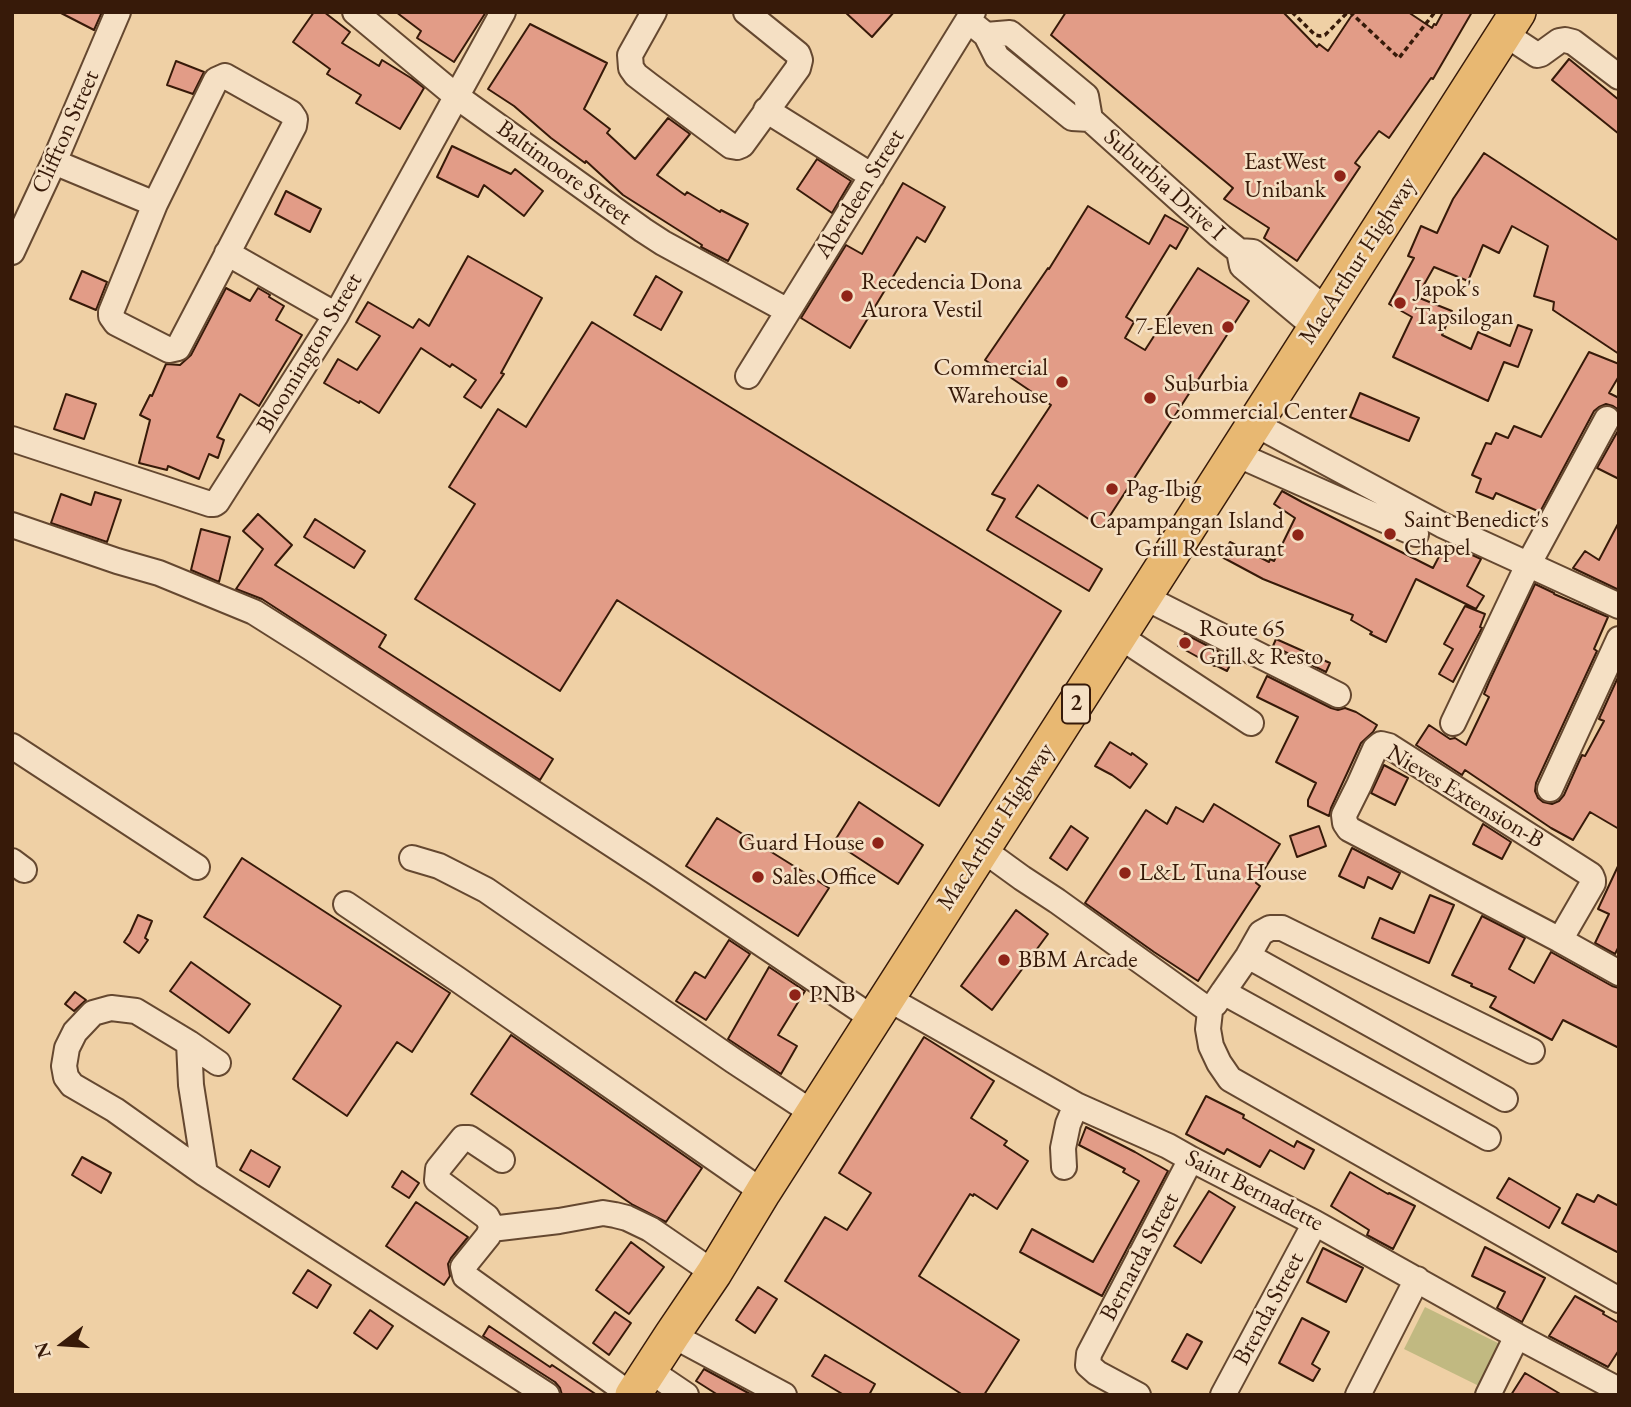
<!DOCTYPE html>
<style>
body{margin:0}
#map{position:relative;width:1631px;height:1407px;overflow:hidden;background:#efd0a5;font-family:"EB Garamond",serif}
canvas{display:block}
.frame{position:absolute;inset:0;border:14px solid #371a09;pointer-events:none}
.north{position:absolute;left:28px;top:1309px;width:70px;height:70px;-webkit-text-stroke:5px #f5e0c4;paint-order:stroke;rotate:253deg;font-size:19px;font-weight:700;line-height:28px;text-align:center;color:#371a09}
.north::after{content:'';display:block;margin:auto;width:24px;height:32px;background:#371a09;clip-path:polygon(50% 0,100% 100%,50% 72%,0 100%)}
</style>
<div id="map">
<canvas width="1631" height="1407"></canvas>
<div class="frame"></div>
<div class="north">N</div>
</div>
<script>
const ctx = document.querySelector('canvas').getContext('2d');
ctx.lineJoin = 'round';
function fill(path, color) { ctx.fillStyle = color; ctx.fill(path, 'evenodd'); }
const poly = rows => new Path2D(rows.map(r => 'M' + r).join(''));
function stroke(path, color, width, dash) { ctx.strokeStyle = color; ctx.lineWidth = width; ctx.lineCap = dash ? 'butt' : 'round'; ctx.setLineDash(dash || []); ctx.stroke(path); }
function write(font, color, halo, rows, align = 'center') {
  ctx.font = font + ' "EB Garamond",serif'; ctx.lineWidth = 5; ctx.setLineDash([]); ctx.textBaseline = 'middle'; ctx.strokeStyle = halo; ctx.fillStyle = color; for (const [text, x, y, turn = 0] of rows) {
    ctx.save(); ctx.translate(x, y); ctx.rotate((+turn || 0) * Math.PI / 180); ctx.textAlign = isNaN(turn) ? turn : align; if (halo) ctx.strokeText(text, 0, 0); ctx.fillText(text, 0, 0); ctx.restore();
  }
}
fill(poly([
 [1425,1307,1500,1344,1479,1386,1404,1349]
]), '#c1b981');
const building = poly([
 [59,12,102,12,94,30,59,12],
 [314,12,324,12,350,32,342,43,379,66,382,60,411,78,424,88,400,129,356,103,361,95,327,74,330,69,293,42,314,12],
 [396,12,486,12,454,62,417,38,421,31,396,12],
 [845,12,894,12,872,37,845,12],
 [1066,12,1283,12,1317,47,1319,44,1328,51,1354,12,1408,12,1432,28,1434,24,1436,25,1443,12,1472,12,1433,79,1431,78,1389,138,1379,131,1355,163,1360,167,1297,261,1264,238,1269,228,1224,199,1233,188,1051,35,1066,12],
 [530,24,607,63,584,109,610,129,607,133,635,159,668,118,690,134,657,175,685,195,687,192,720,212,721,210,748,224,728,261,701,247,702,245,623,195,586,161,585,163,551,138,514,106,488,89,530,24],
 [1569,59,1619,100,1619,134,1552,80,1569,59],
 [176,61,204,72,193,94,167,85,176,61],
 [452,146,511,174,515,169,543,191,524,216,484,185,478,197,437,177,452,146],
 [1484,153,1619,241,1619,354,1553,310,1554,302,1534,296,1548,246,1512,226,1499,253,1483,245,1468,281,1434,267,1417,297,1452,311,1442,335,1471,349,1478,332,1510,346,1518,325,1532,330,1518,367,1504,362,1488,401,1393,357,1412,317,1389,304,1414,258,1408,256,1421,226,1437,233,1453,199,1484,153],
 [817,159,851,181,832,213,797,189,817,159],
 [903,183,945,207,925,242,917,237,850,348,801,318,846,245,862,254,903,183],
 [286,191,321,209,310,232,275,214,286,191],
 [1088,206,1149,244,1165,215,1188,228,1176,249,1170,245,1126,317,1134,322,1125,338,1145,350,1198,268,1249,301,1102,528,1038,485,1016,517,1102,569,1089,591,987,530,1005,499,992,494,1051,405,985,360,1048,268,1049,269,1088,206],
 [468,256,542,298,501,373,504,374,481,408,464,397,476,380,452,364,450,367,421,348,379,413,360,401,359,403,324,383,338,359,357,370,380,336,356,322,368,302,413,328,419,319,429,326,468,256],
 [82,271,107,282,96,310,70,299,82,271],
 [656,276,682,292,661,330,634,315,656,276],
 [226,288,250,301,258,288,270,295,269,297,284,306,276,320,302,335,259,406,240,394,217,437,224,440,218,458,209,454,199,479,168,466,167,470,139,463,150,420,140,415,150,395,152,396,166,364,180,365,191,355,226,288],
 [592,322,1061,611,939,806,617,600,560,691,415,599,475,504,449,487,498,409,526,427,592,322],
 [1589,352,1619,364,1619,376,1609,393,1619,398,1619,410,1613,406,1606,404,1599,407,1594,411,1540,512,1496,493,1493,499,1476,492,1481,479,1472,475,1486,443,1491,444,1496,433,1508,438,1514,426,1541,437,1589,352],
 [1360,393,1419,418,1409,441,1350,417,1360,393],
 [66,394,96,404,84,439,54,429,66,394],
 [1619,429,1619,479,1597,468,1619,429],
 [1282,491,1302,502,1433,568,1446,543,1481,559,1467,586,1484,596,1476,609,1416,579,1386,642,1370,634,1372,632,1351,620,1353,615,1263,579,1222,557,1230,542,1269,562,1270,559,1274,561,1295,518,1274,504,1282,491],
 [95,492,121,500,107,542,51,523,61,494,91,505,95,492],
 [258,514,292,545,275,565,386,635,379,647,553,759,540,780,262,599,236,589,263,549,243,531,258,514],
 [315,519,365,551,354,568,304,537,315,519],
 [1619,522,1619,590,1573,568,1585,551,1599,560,1619,522],
 [201,529,230,537,219,582,191,570,201,529],
 [1535,584,1554,593,1554,594,1608,617,1594,649,1597,651,1536,783,1535,791,1538,798,1543,802,1552,804,1559,801,1564,795,1582,755,1585,756,1604,721,1599,719,1619,675,1619,829,1590,812,1573,840,1551,828,1465,770,1462,775,1416,745,1429,725,1450,739,1455,738,1466,745,1489,697,1484,694,1489,682,1535,584],
 [1465,606,1485,614,1480,627,1482,628,1453,682,1439,674,1453,649,1444,644,1465,606],
 [1185,634,1233,659,1227,671,1215,665,1214,666,1178,646,1185,634],
 [1276,639,1330,663,1326,672,1273,646,1276,639],
 [1267,676,1331,708,1338,710,1345,708,1356,712,1377,725,1373,732,1361,743,1331,808,1329,816,1308,806,1308,800,1316,783,1276,762,1298,717,1257,697,1267,676],
 [1110,742,1131,755,1132,753,1147,764,1130,788,1112,775,1095,766,1110,742],
 [1384,765,1408,778,1395,805,1371,793,1384,765],
 [859,802,923,845,898,884,834,842,859,802],
 [1214,804,1280,844,1256,883,1260,886,1198,981,1154,952,1085,903,1146,810,1167,824,1176,807,1203,822,1214,804],
 [717,818,829,888,798,936,686,866,717,818],
 [1483,824,1511,842,1502,859,1473,844,1483,824],
 [1071,826,1088,838,1067,870,1050,858,1071,826],
 [1319,826,1326,846,1297,857,1290,836,1319,826],
 [1352,848,1400,873,1392,889,1368,877,1364,888,1339,876,1352,848],
 [242,858,450,993,412,1052,397,1042,347,1116,293,1079,341,1006,204,917,242,858],
 [1619,864,1619,946,1615,954,1595,943,1609,914,1598,909,1619,864],
 [1430,895,1454,905,1429,963,1372,938,1380,918,1414,933,1430,895],
 [1016,910,1048,934,992,1010,961,986,1016,910],
 [138,915,152,921,145,938,148,940,139,953,124,942,130,933,138,915],
 [1482,916,1525,938,1509,969,1534,983,1551,952,1612,986,1619,988,1619,1048,1563,1020,1552,1040,1490,1007,1496,997,1471,986,1472,984,1452,975,1482,916],
 [729,940,750,954,706,1020,676,1001,695,972,705,978,729,940],
 [191,962,250,1004,229,1033,170,991,191,962],
 [769,967,805,991,778,1035,797,1046,781,1074,728,1039,769,967],
 [75,992,86,1000,74,1011,65,1004,75,992],
 [511,1035,702,1168,666,1222,633,1205,471,1094,511,1035],
 [924,1037,994,1081,971,1118,1007,1141,1004,1145,1028,1161,997,1209,974,1194,973,1196,970,1194,919,1276,1019,1340,984,1395,963,1395,785,1281,825,1217,847,1230,871,1193,839,1173,924,1037],
 [1206,1096,1244,1115,1243,1118,1294,1147,1297,1141,1314,1150,1304,1169,1270,1150,1260,1167,1227,1149,1224,1154,1186,1134,1206,1096],
 [1086,1127,1135,1152,1168,1171,1102,1296,1020,1252,1032,1229,1093,1262,1139,1181,1123,1172,1125,1169,1079,1145,1086,1127],
 [251,1150,280,1167,269,1187,240,1170,251,1150],
 [82,1157,111,1173,101,1193,72,1175,82,1157],
 [402,1171,419,1183,409,1198,392,1187,402,1171],
 [1350,1172,1388,1194,1389,1193,1415,1206,1393,1249,1367,1235,1369,1230,1331,1206,1350,1172],
 [1509,1178,1560,1208,1549,1228,1497,1198,1509,1178],
 [1209,1191,1235,1207,1201,1263,1174,1246,1209,1191],
 [1577,1194,1594,1202,1598,1195,1619,1206,1619,1253,1562,1223,1577,1194],
 [416,1202,468,1237,451,1258,448,1264,450,1276,444,1285,386,1246,416,1202],
 [631,1242,664,1267,629,1314,596,1290,631,1242],
 [1485,1247,1545,1278,1522,1322,1497,1308,1505,1292,1472,1276,1485,1247],
 [1323,1248,1363,1268,1346,1302,1307,1282,1323,1248],
 [308,1270,331,1285,317,1308,293,1293,308,1270],
 [758,1287,777,1299,755,1333,736,1320,758,1287],
 [1575,1296,1604,1312,1603,1314,1619,1323,1619,1350,1608,1367,1549,1336,1575,1296],
 [370,1310,393,1326,377,1349,354,1333,370,1310],
 [615,1312,631,1323,609,1355,593,1343,615,1312],
 [1302,1318,1329,1332,1312,1364,1320,1369,1313,1381,1279,1363,1302,1318],
 [489,1326,550,1367,552,1365,597,1395,562,1395,560,1388,555,1382,483,1336,489,1326],
 [1187,1334,1202,1342,1187,1369,1172,1361,1187,1334],
 [825,1355,875,1384,869,1395,844,1395,812,1376,825,1355],
 [704,1369,752,1395,718,1395,696,1381,704,1369],
 [1525,1373,1562,1395,1511,1395,1525,1373]
]);
fill(building, '#e29c87');
stroke(building, '#371a09', 2);
const minor = poly([
 [355,12,456,96,643,230,663,243,788,311],
 [654,12,630,55,631,68,636,75,649,85,731,146,737,147,742,145,798,68,800,60,798,54,746,12],
 [975,26,986,35,997,57,1072,118,1090,119],
 [1505,34,1537,55,1541,54,1559,41,1565,40,1573,42,1619,77],
 [986,35,1010,33,1086,96,1090,119,1219,235,1239,251,1253,252,1327,310],
 [225,76,291,113,295,119,294,126,178,348,169,350,116,323,111,316,111,312,155,204,216,80,225,76],
 [766,110,872,176],
 [54,162,155,204],
 [1239,251,1242,266,1316,328],
 [12,252,54,162,118,12],
 [227,253,336,315],
 [748,376,973,12],
 [1255,424,1442,525,1619,606],
 [12,439,210,504,214,504,217,502,336,315,503,12],
 [1236,454,1416,534],
 [12,525,117,561,159,573,254,612,311,648,656,873,874,1019],
 [1144,597,1338,695],
 [1119,636,1251,723],
 [1453,723,1528,565,1607,419],
 [12,746,197,867],
 [1550,789,1619,639],
 [982,849,1022,878,1057,901,1210,1011,1208,1029,1211,1046,1219,1063,1230,1079,1619,1300],
 [412,858,439,866,486,890,734,1061,813,1113],
 [12,861,24,870],
 [346,904,457,979,763,1192],
 [1560,940,1593,883,1593,880,1591,875,1389,746,1381,744,1375,749,1359,785,1344,815,1345,823,1349,829,1560,940,1619,973],
 [1248,956,1505,1099],
 [1223,992,1248,956,1261,933,1270,928,1282,928,1532,1051],
 [887,998,1076,1105,1168,1146,1191,1159,1315,1223,1517,1336,1619,1390],
 [1215,1004,1223,992,1488,1138],
 [189,1043,191,1085,205,1174],
 [218,1063,189,1043,136,1011,111,1008,93,1013,75,1032,67,1048,64,1066,66,1077,72,1085,115,1110,205,1174,547,1395],
 [502,1160,469,1138,463,1138,438,1169,437,1180,487,1217,490,1223,491,1229,488,1236,463,1267,465,1276,631,1395],
 [1064,1167,1063,1148,1068,1124,1076,1105],
 [491,1229,559,1221,603,1213,615,1215,627,1218,650,1229,714,1273],
 [672,1335,784,1395],
 [649,1370,686,1395],
 [1138,1395,1097,1373,1088,1365,1089,1354,1191,1159],
 [1223,1395,1315,1223],
 [1358,1395,1417,1279],
 [1488,1395,1517,1336]
]);
const highway = poly([
 [633,1395,672,1335,714,1273,763,1192,1518,12]
]);
stroke(minor, '#654830', 28);
stroke(highway, '#371a09', 38);
stroke(poly([
 [1292,12,1315,35,1320,36,1325,35,1348,12],
 [1350,12,1399,58,1435,12]
]), '#371a09', 3.5, [5, 3.5]);
stroke(minor, '#f5e0c4', 24);
stroke(highway, '#e8b872', 35);
for (const [x, y, r, color] of [
 [1340,176,7,"#8f2418"],
 [847,296,7,"#8f2418"],
 [1400,303,7,"#8f2418"],
 [1228,327,7,"#8f2418"],
 [1062,382,7,"#8f2418"],
 [1150,398,7,"#8f2418"],
 [1112,489,7,"#8f2418"],
 [1390,534,7,"#8f2418"],
 [1298,535,7,"#8f2418"],
 [1185,643,7,"#8f2418"],
 [878,843,7,"#8f2418"],
 [1125,873,7,"#8f2418"],
 [758,877,7,"#8f2418"],
 [1004,960,7,"#8f2418"],
 [795,995,7,"#8f2418"]
]) { const dot = new Path2D(); dot.arc(x, y, r, 0, 2 * Math.PI); ctx.fillStyle = color; ctx.fill(dot); stroke(dot, '#f5e0c4', 2.5); }
for (const [x, y, w] of [
 [1076,704,28]
]) { const box = new Path2D(); box.roundRect(x - w / 2, y - 19.5, w, 39, 5); ctx.fillStyle = '#f5e0c4'; ctx.fill(box); stroke(box, '#371a09', 2); }
write('bold 23px', '#371a09', null, [
 ["2",1076,704]
]);
write('24px', '#371a09', '#f5e0c4', [
 ["Cliffton Street",66,132,-66],
 ["Baltimoore Street",564,173,36],
 ["Suburbia Drive I",1164,185,42],
 ["Aberdeen Street",860,194,-58],
 ["MacArthur Highway",1358,261,-57],
 ["Bloomington Street",310,353,-59],
 ["Nieves Extension-B",1465,797,31],
 ["MacArthur Highway",996,827,-57],
 ["Saint Bernadette",1254,1191,27],
 ["Bernarda Street",1140,1257,-62],
 ["Brenda Street",1269,1309,-62]
]);
write('24px', '#371a09', '#f5e0c4', [
 ["EastWest",1326,162,"right"],
 ["Unibank",1326,190,"right"],
 ["Recedencia Dona",861,282],
 ["Aurora Vestil",861,310],
 ["Japok's",1414,289],
 ["Tapsilogan",1414,317],
 ["7-Eleven",1214,327,"right"],
 ["Commercial",1048,368,"right"],
 ["Warehouse",1048,396,"right"],
 ["Suburbia",1164,384],
 ["Commercial Center",1164,412],
 ["Pag-Ibig",1126,489],
 ["Saint Benedict's",1404,520],
 ["Chapel",1404,548],
 ["Capampangan Island",1284,521,"right"],
 ["Grill Restaurant",1284,549,"right"],
 ["Route 65",1199,629],
 ["Grill & Resto",1199,657],
 ["Guard House",864,843,"right"],
 ["L&L Tuna House",1139,873],
 ["Sales Office",772,877],
 ["BBM Arcade",1018,960],
 ["PNB",809,995]
], 'left');
</script>
